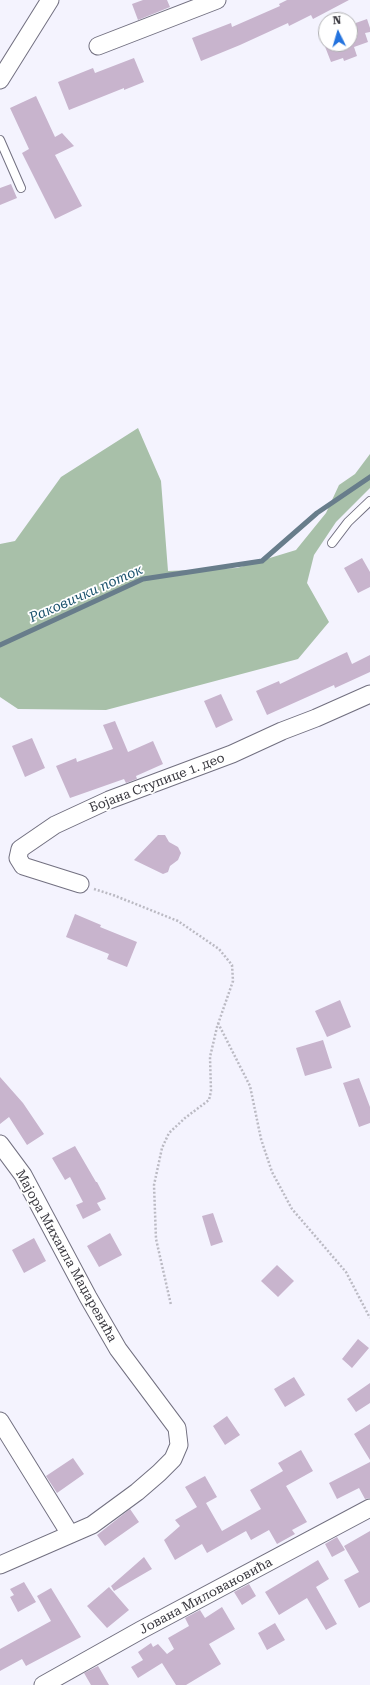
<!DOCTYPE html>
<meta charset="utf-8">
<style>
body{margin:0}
#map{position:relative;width:370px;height:1685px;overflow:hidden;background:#f4f3fe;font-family:"Roboto Serif",serif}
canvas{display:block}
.north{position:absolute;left:318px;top:12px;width:40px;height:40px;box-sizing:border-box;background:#fff;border:1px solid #afafb2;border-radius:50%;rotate:355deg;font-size:11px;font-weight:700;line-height:16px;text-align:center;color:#38373e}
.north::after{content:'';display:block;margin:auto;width:14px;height:18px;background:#2473de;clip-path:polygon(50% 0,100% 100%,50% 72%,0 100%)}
</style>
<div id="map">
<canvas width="370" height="1685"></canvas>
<div class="north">N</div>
</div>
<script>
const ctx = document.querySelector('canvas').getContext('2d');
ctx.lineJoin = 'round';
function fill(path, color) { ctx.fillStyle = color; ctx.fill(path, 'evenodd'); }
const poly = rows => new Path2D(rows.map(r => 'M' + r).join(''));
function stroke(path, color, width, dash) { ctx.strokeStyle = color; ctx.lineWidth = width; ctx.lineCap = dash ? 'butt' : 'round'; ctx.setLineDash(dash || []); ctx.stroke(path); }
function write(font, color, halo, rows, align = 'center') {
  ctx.font = font + ' "Roboto Serif",serif'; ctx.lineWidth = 3.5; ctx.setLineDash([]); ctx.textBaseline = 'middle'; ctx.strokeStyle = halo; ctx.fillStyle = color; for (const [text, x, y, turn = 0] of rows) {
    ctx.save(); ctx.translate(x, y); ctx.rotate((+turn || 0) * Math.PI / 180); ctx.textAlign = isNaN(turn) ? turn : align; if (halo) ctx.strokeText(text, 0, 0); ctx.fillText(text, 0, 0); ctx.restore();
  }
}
fill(poly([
 [138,428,161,481,168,571,237,568,296,550,326,513,339,485,355,474,370,454,370,488,336,522,314,555,307,583,329,622,298,659,106,710,18,709,0,697,0,544,15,541,61,477]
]), '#a8c0a9');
stroke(poly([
 [0,645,143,579,262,561,317,513,370,477]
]), '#687d8b', 5);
fill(poly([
 [143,0,167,0,170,7,138,20,132,4],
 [287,0,349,0,313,19,311,15,289,26,288,23,240,45,201,61,192,38,231,23,232,27,280,6,279,4],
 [367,19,370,28,370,32,365,33,368,42,354,47,357,56,344,61,343,58,331,62,324,44,350,44,350,25],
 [134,58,144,82,124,90,124,88,69,110,58,82,93,68,95,73],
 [36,96,55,137,62,133,74,146,55,155,82,206,55,219,22,153,29,149,10,108],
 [11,184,17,198,0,205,0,188],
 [362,558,370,572,370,587,358,593,344,568],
 [347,652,352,664,370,655,370,672,335,688,334,685,267,715,256,691,279,681,280,684],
 [221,694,233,720,216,728,204,701],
 [115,721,128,752,153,741,163,764,136,776,137,779,126,783,124,779,70,798,56,766,76,758,77,762,113,749,103,725],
 [32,738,45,768,25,777,12,746],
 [158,835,165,835,169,842,178,847,181,853,178,860,170,866,168,872,163,874,134,860],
 [75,914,101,925,100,927,137,942,127,967,107,959,109,954,66,937],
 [340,1000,351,1027,327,1037,315,1011],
 [323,1040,332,1068,305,1076,296,1048],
 [0,1077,23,1103,44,1134,27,1145,9,1117,0,1124],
 [359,1078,370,1107,370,1123,359,1127,343,1083],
 [75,1146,96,1182,97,1182,106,1199,97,1203,101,1210,83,1219,76,1205,83,1202,70,1177,65,1180,52,1158],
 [213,1213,223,1242,211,1246,202,1216],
 [110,1233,122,1255,99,1267,87,1246],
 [34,1238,46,1261,24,1273,12,1250],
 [277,1265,294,1281,278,1297,261,1281],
 [358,1339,369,1348,352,1368,342,1359],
 [294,1377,305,1395,285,1407,274,1389],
 [370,1383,370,1403,356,1412,347,1399],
 [227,1416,240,1435,225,1445,213,1426],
 [370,1424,370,1460,354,1434],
 [301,1450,313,1471,286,1486,307,1522,292,1530,295,1534,277,1544,269,1530,251,1540,246,1531,207,1553,202,1544,175,1560,164,1540,180,1526,175,1520,197,1507,185,1487,205,1476,217,1497,206,1503,222,1531,261,1509,250,1490,283,1471,278,1463],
 [73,1458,84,1474,57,1493,46,1476],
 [370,1462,370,1498,365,1499,359,1488,337,1499,329,1483],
 [130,1509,139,1522,105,1546,97,1535],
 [370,1531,370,1602,359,1608,344,1580,359,1572,344,1546],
 [337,1537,345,1550,332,1557,325,1544],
 [144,1557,152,1569,114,1591,111,1586],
 [318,1560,329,1579,316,1587,337,1624,326,1630,307,1598,279,1615,265,1592],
 [24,1582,36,1602,18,1612,10,1597,14,1595,10,1589],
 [249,1584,256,1596,242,1605,234,1592],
 [109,1587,129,1610,107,1628,87,1606],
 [51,1588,81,1637,26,1666,22,1659,0,1671,0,1649,51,1621,37,1596],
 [222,1607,235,1629,209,1644,221,1664,186,1685,176,1685,162,1663,138,1678,131,1667,143,1660,138,1652,151,1643,153,1647,158,1644,167,1654,174,1649,168,1638,189,1626,185,1618,200,1610,205,1618],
 [275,1623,285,1640,267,1650,258,1633],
 [98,1666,109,1685,91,1685,84,1673]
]), '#c8b4cd');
const lane = poly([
 [0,140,21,188],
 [332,543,348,522,370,501]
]);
const street = poly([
 [98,46,217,0],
 [0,80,50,0],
 [80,884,23,866,18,858,20,849,55,825,109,800,232,754,282,731,316,718,370,694],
 [0,1144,23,1175,88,1297,118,1349,177,1428,179,1445,173,1459,159,1473,137,1492,92,1525,0,1565],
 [0,1421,70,1534],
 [43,1685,141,1630,370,1508]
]);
stroke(lane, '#727080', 10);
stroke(street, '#727080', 19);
stroke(poly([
 [94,889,113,895,178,921,219,949,232,965,233,981,217,1027,210,1057,211,1091,209,1100,185,1118,169,1133,162,1148,154,1185,156,1239,171,1305],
 [218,1023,250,1086,261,1139,272,1172,292,1209,346,1272,370,1318]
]), '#bbbac3', 2.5, [2, 2]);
stroke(lane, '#fff', 8);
stroke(street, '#fff', 17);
write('13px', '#38373e', '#fff', [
 ["Бојана Ступице 1. део",157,783,-21],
 ["Мајора Михаила Маџаревића",66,1256,61],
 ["Јована Миловановића",206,1596,-28]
]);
write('italic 14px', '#1d546e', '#fff', [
 ["Раковички поток",86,594,-24]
]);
</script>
